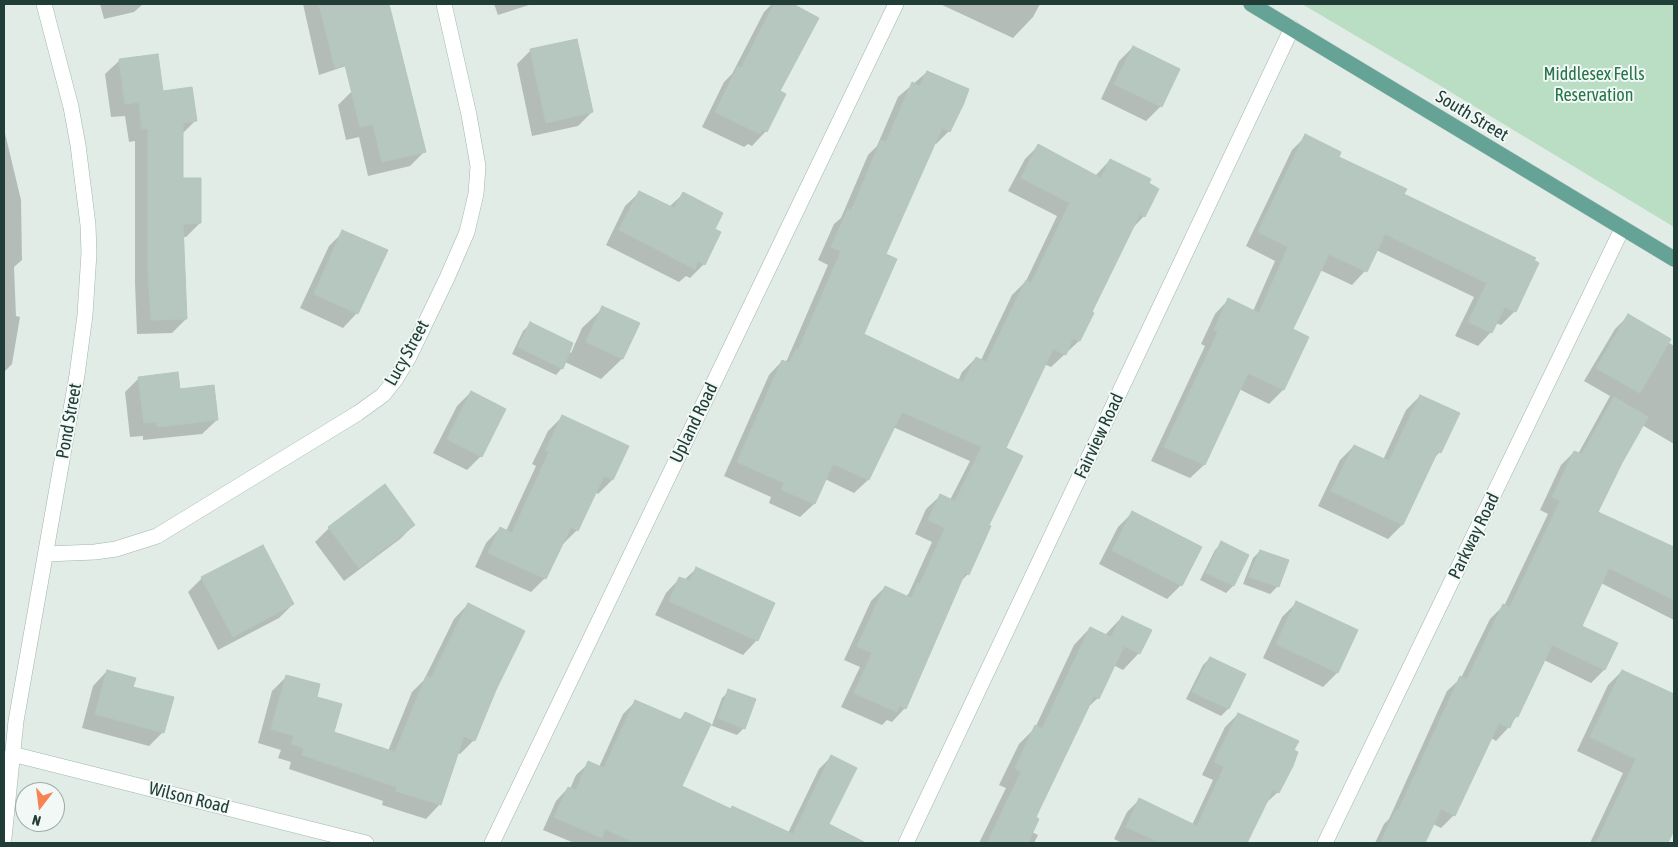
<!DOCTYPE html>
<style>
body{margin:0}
#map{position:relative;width:1678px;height:847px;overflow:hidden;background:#e1ece7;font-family:"Asap Condensed",sans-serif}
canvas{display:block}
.frame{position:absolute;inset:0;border:5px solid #203d37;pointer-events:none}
.north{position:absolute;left:15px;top:782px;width:50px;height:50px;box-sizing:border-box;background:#f1f8f5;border:1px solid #9dada9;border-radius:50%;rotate:195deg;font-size:14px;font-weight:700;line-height:20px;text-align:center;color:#203d37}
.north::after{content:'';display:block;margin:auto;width:18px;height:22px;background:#f78254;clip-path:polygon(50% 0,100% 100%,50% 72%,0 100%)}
</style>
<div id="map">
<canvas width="1678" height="847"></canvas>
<div class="frame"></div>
<div class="north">N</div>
</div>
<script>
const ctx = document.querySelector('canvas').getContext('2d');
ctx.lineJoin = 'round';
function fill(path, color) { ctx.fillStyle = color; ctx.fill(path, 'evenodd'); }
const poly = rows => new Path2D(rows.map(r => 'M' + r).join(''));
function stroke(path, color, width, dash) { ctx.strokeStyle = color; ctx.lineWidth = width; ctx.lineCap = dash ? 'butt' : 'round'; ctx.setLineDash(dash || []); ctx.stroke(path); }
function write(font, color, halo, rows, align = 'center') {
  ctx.font = font + ' "Asap Condensed",sans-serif'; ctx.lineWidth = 4; ctx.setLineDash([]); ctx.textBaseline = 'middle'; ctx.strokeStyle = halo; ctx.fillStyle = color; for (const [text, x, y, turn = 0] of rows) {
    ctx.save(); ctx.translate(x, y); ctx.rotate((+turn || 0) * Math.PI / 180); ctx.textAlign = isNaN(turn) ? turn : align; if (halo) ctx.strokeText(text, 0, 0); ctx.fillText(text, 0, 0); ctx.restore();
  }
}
fill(poly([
 [1302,4,1674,4,1674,227,1429,79]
]), '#b9dec4');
fill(poly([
 [100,4,143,4,134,12,104,19],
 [303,4,388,4,396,40,382,54,319,75],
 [494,4,532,4,498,15],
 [772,4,790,4,817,18,778,92,766,131,752,146,748,144,744,147,702,127,724,82,732,74,764,12],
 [940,4,1040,4,1033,17,1013,38],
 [1133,47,1179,69,1161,106,1146,121,1101,99,1119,61],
 [531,50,592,112,578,126,532,136,517,64],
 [120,60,195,121,182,134,181,179,200,223,186,237,183,237,186,319,172,333,137,334,135,283,135,141,129,142,125,116,111,117,105,74],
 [927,72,949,131,936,144,934,143,885,254,862,334,958,381,962,372,976,358,981,360,1012,295,1026,281,1057,216,1008,191,1025,159,1038,146,1095,176,1110,160,1144,216,1131,230,1091,313,1079,341,1051,367,1044,364,1004,448,987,526,968,574,960,582,905,708,892,722,887,720,882,725,841,707,860,667,844,660,871,601,885,587,906,597,909,593,932,542,915,534,926,509,940,496,950,500,970,461,893,427,868,480,854,493,825,479,814,504,800,517,769,503,771,497,724,476,769,375,782,361,784,362,787,360,828,265,818,260,834,224,841,218,868,155,877,146,898,97],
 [352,91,425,151,410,166,368,176,359,137,346,140,338,105],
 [4,129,21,200,22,260,14,267,16,316,20,317,12,364,4,372],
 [1306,136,1337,158,1402,195,1515,311,1501,325,1496,323,1491,332,1478,346,1455,336,1474,297,1376,250,1365,271,1352,285,1320,270,1292,330,1308,337,1283,390,1269,404,1239,389,1204,465,1190,478,1151,461,1205,346,1201,344,1215,314,1228,300,1253,311,1275,261,1246,246,1292,150],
 [640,192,669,207,683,194,713,230,704,264,690,278,686,276,679,282,606,245,625,206],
 [343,232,357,313,343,328,300,308,329,246],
 [603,308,638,324,622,359,601,379,565,362,562,368,556,375,512,354,523,331,530,324,571,353,582,328],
 [1628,316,1674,346,1674,444,1642,425,1621,462,1597,513,1639,548,1674,565,1674,620,1601,583,1580,627,1616,643,1604,670,1591,683,1544,660,1517,716,1508,728,1496,741,1491,738,1454,815,1441,828,1433,824,1424,843,1375,843,1384,824,1389,819,1447,691,1461,678,1490,619,1503,606,1504,606,1548,514,1540,510,1561,465,1574,452,1578,454,1610,396,1584,381,1615,329],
 [139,378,179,390,217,420,202,434,143,440,143,436,130,437,125,392],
 [471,392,481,456,467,470,433,453,457,406],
 [1420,396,1440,452,1432,460,1402,525,1388,539,1318,506,1340,460,1354,446,1383,460,1406,410],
 [562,417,627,447,612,480,598,494,595,492,577,530,563,544,562,543,545,578,531,592,475,567,486,543,500,528,506,531,536,466,532,464,548,431],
 [1132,513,1181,585,1167,599,1099,564,1118,527],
 [414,525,400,539,344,581,315,542,329,528],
 [1222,543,1248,555,1233,586,1226,593,1200,580,1215,550],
 [1260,551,1287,561,1277,587,1270,594,1243,584,1253,558],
 [696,569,757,640,743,655,655,615,666,593,680,578,684,580],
 [202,578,293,604,279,618,218,650,188,592],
 [1296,603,1356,631,1337,673,1323,687,1263,658,1282,617],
 [468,604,495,690,474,740,460,754,457,753,440,804,426,819,382,805,383,801,289,769,291,762,278,758,281,750,258,743,272,691,287,676,315,698,332,732,388,751,412,692,424,680,454,619],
 [1122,617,1139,653,1123,670,1113,665,1098,698,1086,709,1034,818,1032,832,1038,835,1034,843,979,843,1006,788,999,785,1019,744,1035,728,1074,645,1090,628,1105,635],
 [1210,658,1245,675,1228,709,1221,716,1186,699,1203,665],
 [107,671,131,687,163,732,149,746,82,728,93,686],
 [1622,671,1674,696,1674,827,1667,843,1590,843,1623,773,1577,751,1608,685],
 [729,691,744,728,737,735,710,725,681,786,730,810,732,808,788,833,819,769,832,756,828,824,849,836,845,843,574,843,543,830,556,801,568,788,570,789,576,775,589,763,599,767,623,714,636,701,679,720,685,714,712,725,722,698],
 [1238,714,1278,792,1265,804,1246,843,1122,843,1114,839,1127,812,1140,799,1192,825,1213,780,1202,775,1225,727]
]), '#0003');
const building = poly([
 [319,4,389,4,426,152,382,162,373,124,360,127,345,65,335,68,319,4],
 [774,4,793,4,819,18,780,91,786,94,767,132,762,129,760,134,715,112,738,66,741,68,774,4],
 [577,39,593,112,546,123,530,49,577,39],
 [1133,46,1180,69,1162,107,1114,84,1133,46],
 [158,54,163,91,192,87,197,121,183,123,183,178,201,178,201,223,183,224,187,319,151,320,148,268,148,128,142,129,139,102,125,104,119,59,158,54],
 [927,71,969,89,964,103,950,132,942,128,886,254,897,259,864,334,963,382,976,357,986,362,1026,280,1031,283,1070,203,1021,178,1038,144,1101,178,1110,159,1151,179,1149,183,1159,189,1145,217,1140,214,1092,312,1094,313,1080,341,1073,338,1066,355,1053,349,1006,448,1023,456,989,525,991,526,969,575,965,573,906,709,899,706,897,712,854,693,872,653,857,646,885,586,911,598,918,583,920,584,945,528,928,520,940,494,955,501,982,447,902,412,869,480,833,464,815,504,782,490,784,483,737,462,782,360,789,363,796,349,798,350,841,251,831,247,848,209,851,211,881,140,886,142,912,82,920,86,927,71],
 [1305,134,1341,152,1339,157,1407,189,1404,194,1536,258,1534,260,1539,263,1516,312,1505,307,1492,333,1468,322,1487,283,1385,234,1367,272,1329,254,1293,329,1309,337,1284,390,1248,373,1205,465,1164,447,1218,332,1214,330,1228,298,1259,313,1288,247,1258,232,1305,134],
 [639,191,674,208,683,192,723,213,715,229,721,232,705,265,698,261,695,269,619,230,639,191],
 [342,230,388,250,358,314,314,294,342,230],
 [602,306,640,323,623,359,586,342,602,306],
 [1628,314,1671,339,1640,393,1596,368,1628,314],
 [530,322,573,343,563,369,518,347,530,322],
 [178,372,180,389,214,385,218,420,157,427,157,422,144,423,138,377,178,372],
 [471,391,506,409,482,457,447,439,471,391],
 [1420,395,1460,413,1441,453,1438,451,1403,525,1331,491,1354,445,1389,461,1420,395],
 [1614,397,1648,417,1622,463,1598,512,1674,547,1674,600,1609,568,1582,626,1618,643,1605,670,1552,645,1518,717,1515,716,1510,728,1499,723,1455,816,1441,809,1425,843,1380,843,1396,810,1398,811,1460,676,1467,679,1503,604,1510,607,1560,501,1552,497,1574,451,1582,454,1614,397],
 [562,415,629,446,613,480,604,476,578,531,571,527,546,579,488,553,500,527,512,533,549,452,546,450,562,415],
 [385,484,415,525,359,568,328,527,385,484],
 [1132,511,1202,547,1182,586,1112,550,1132,511],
 [1221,541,1249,555,1234,586,1206,573,1221,541],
 [263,545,294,604,233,637,201,577,263,545],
 [1260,550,1289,560,1279,587,1249,577,1260,550],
 [696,567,775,603,758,641,669,601,679,577,690,581,696,567],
 [1296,601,1358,630,1338,673,1276,644,1296,601],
 [468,603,525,631,496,690,475,741,464,736,441,805,396,791,397,787,302,755,304,748,292,744,294,736,271,729,286,675,320,684,317,697,342,704,334,732,395,752,426,676,431,678,468,603],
 [1122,616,1152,630,1140,654,1124,646,1099,699,1094,696,1036,817,1039,819,1028,843,987,843,1021,772,1015,768,1035,725,1042,729,1090,627,1111,637,1122,616],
 [1210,657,1246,674,1229,709,1192,692,1210,657],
 [107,670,136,678,133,687,174,697,164,733,95,714,107,670],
 [1622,670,1674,694,1674,830,1668,843,1596,843,1636,759,1590,737,1622,670],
 [728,689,756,699,745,729,718,718,728,689],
 [635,700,681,720,685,712,711,724,682,786,731,809,732,806,793,834,831,755,857,768,829,824,866,843,635,843,605,829,602,838,554,817,568,787,576,790,588,761,604,768,635,700],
 [1238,713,1299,741,1294,750,1298,752,1293,766,1279,793,1273,790,1247,843,1161,843,1126,827,1139,798,1197,826,1224,767,1214,762,1238,713]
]);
fill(building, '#b6c7c0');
stroke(building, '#b3c6bf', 1);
const minor = poly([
 [46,554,95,552,116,549,157,536,358,413,383,395,395,380,409,357,447,278,467,232,476,194,478,166,469,115,444,4],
 [12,754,366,843],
 [4,838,16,721,77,375,85,315,89,253,88,225,78,145,71,107,44,4],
 [492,843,896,4],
 [906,843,1292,28],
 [1325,843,1622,229]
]);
const major = poly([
 [1251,4,1674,259]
]);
stroke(minor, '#a3b4af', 16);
stroke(major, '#c1c9c7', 16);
stroke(minor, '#fff', 15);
stroke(major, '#64a395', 15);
write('18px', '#29754a', '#f1f8f5', [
 ["Middlesex Fells",1594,74],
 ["Reservation",1594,95]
]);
write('18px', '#203d37', '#f1f8f5', [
 ["South Street",1472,116,31],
 ["Lucy Street",407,353,-61],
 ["Pond Street",69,421,-80],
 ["Upland Road",694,423,-64],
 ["Fairview Road",1099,436,-65],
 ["Parkway Road",1474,536,-64],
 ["Wilson Road",189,798,14]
]);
</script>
